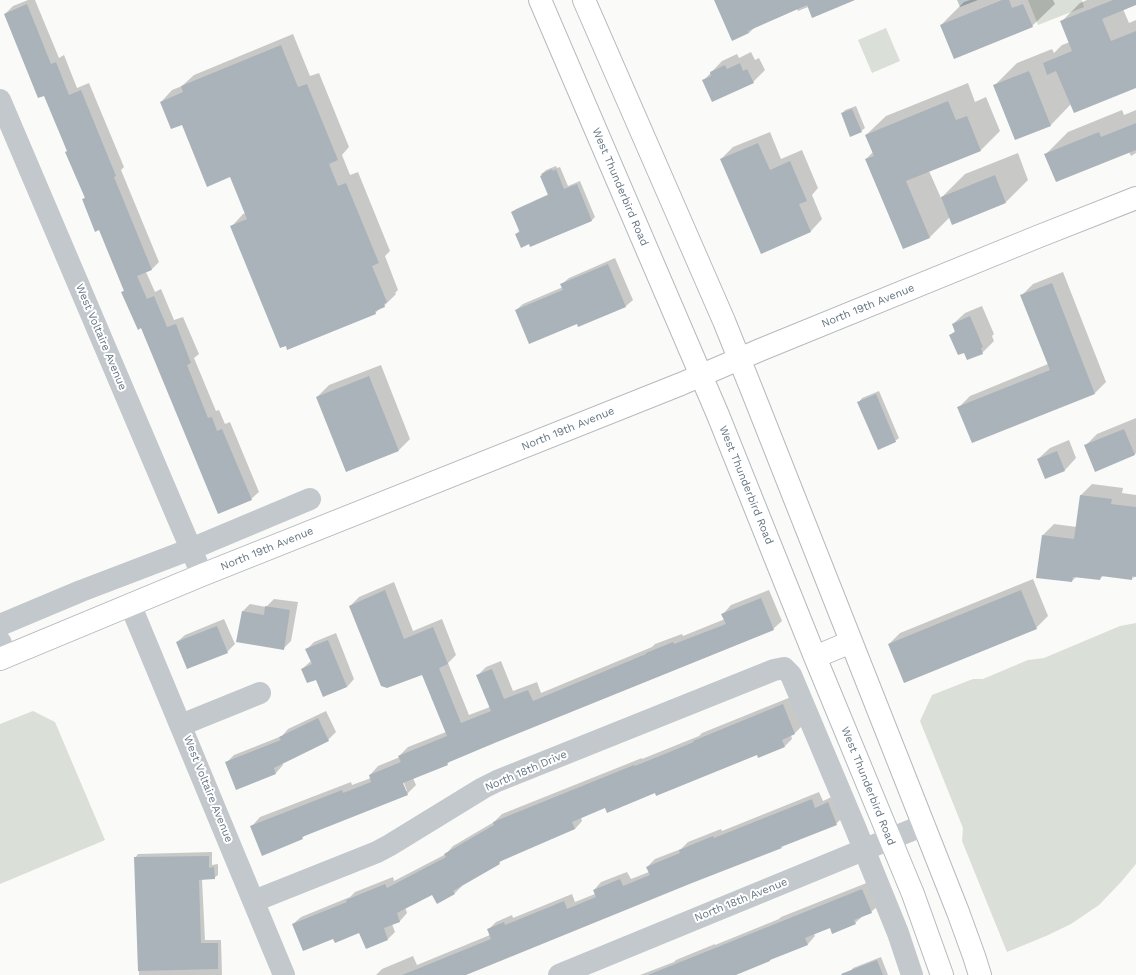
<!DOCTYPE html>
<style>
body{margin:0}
canvas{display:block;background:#fafaf8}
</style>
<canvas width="1136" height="975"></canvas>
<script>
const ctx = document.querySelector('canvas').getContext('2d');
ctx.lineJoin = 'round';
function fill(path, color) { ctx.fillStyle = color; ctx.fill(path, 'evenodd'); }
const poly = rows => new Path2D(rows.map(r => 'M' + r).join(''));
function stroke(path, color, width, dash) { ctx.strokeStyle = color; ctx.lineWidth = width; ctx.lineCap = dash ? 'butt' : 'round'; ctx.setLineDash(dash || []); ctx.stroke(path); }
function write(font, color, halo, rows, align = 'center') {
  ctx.font = font + ' "Work Sans",sans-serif'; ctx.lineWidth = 4; ctx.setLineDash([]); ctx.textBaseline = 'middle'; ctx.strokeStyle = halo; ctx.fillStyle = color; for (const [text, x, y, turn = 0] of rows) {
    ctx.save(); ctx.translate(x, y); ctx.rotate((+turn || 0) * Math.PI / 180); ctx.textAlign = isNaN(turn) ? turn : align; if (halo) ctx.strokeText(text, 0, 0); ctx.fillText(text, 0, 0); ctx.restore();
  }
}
fill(poly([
 [1028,0,1082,0,1084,7,1038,25],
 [886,28,900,61,872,73,858,40],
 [1136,623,1136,864,1121,882,1099,905,1071,924,1046,936,1007,952,962,841,963,828,920,721,932,695,973,679,983,679,1028,660,1044,658,1120,626],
 [33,711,55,722,105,840,0,884,0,724]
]), '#dadfd7');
fill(poly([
 [957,0,978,0,960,7]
]), '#bbc7cb');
fill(poly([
 [28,0,35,0,59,58,64,55,77,88,89,83,124,167,121,170,159,262,152,269,146,272,155,292,161,289,174,320,183,317,199,354,194,358,216,411,219,410,225,424,230,422,259,492,251,499,142,327,122,292,125,290,100,229,83,200,85,197,45,94,5,14,13,6],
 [716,0,853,0,808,7,798,11,797,9,755,27,749,33],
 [970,0,1053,0,1055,4,1032,26,941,25,964,2],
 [1087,0,1136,0,1136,4,1123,9,1129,23,1136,20,1136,83,1071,104,1051,125,1015,139,994,86,1017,63,1052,49,1054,53,1062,45,1070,42,1061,22,1080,3],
 [293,34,310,76,319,73,349,147,342,155,350,175,358,172,390,251,385,256,398,290,395,293,396,294,384,306,381,308,375,313,232,226,243,214,246,213,231,176,161,102,172,90,182,86,194,75],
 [751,52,755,60,759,58,765,70,753,82,704,80,722,61,737,54,739,58],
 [968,83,975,102,986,97,1000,131,981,150,929,171,941,198,965,174,1018,153,1028,180,1006,202,953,224,950,217,930,237,903,248,866,159,873,152,866,135,886,116],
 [856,106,865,128,861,131,842,114,845,110],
 [1122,110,1124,115,1136,110,1136,153,1131,156,1129,152,1046,154,1068,132],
 [770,132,781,159,802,150,818,188,812,195,822,219,811,231,761,252,721,159,733,147],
 [556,166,557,168,560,167,568,186,580,181,595,217,592,220,531,246,530,243,516,234,519,231,512,212,516,209,549,194,542,174,546,170],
 [615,258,633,300,626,306,578,323,516,310,523,304,563,287,562,284,569,278],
 [1063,272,1106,382,1095,393,959,407,970,396,1048,364,1021,296,1033,284],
 [982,306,994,334,992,336,994,341,982,353,965,351,951,335,956,330,953,324,965,313],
 [381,365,410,439,399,450,317,397,329,385],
 [879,391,899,438,895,441,859,402,862,398],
 [1136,418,1136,453,1134,455,1085,446,1097,434],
 [1069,440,1076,458,1065,470,1046,478,1038,459,1050,448],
 [1092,484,1123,488,1122,493,1136,495,1136,576,1131,579,1104,575,1100,579,1077,576,1072,581,1043,535,1054,524,1077,527,1081,495],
 [1033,579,1048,616,1036,628,889,644,900,633],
 [394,582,413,631,442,619,456,655,448,663,469,715,490,707,477,676,486,667,501,661,513,691,537,682,541,693,652,647,655,644,682,634,683,636,725,619,723,614,731,605,769,590,782,621,773,629,497,741,450,761,447,764,413,778,416,785,407,794,307,833,302,838,252,826,260,817,351,782,352,785,371,778,370,775,378,766,400,757,399,756,408,747,446,732,422,673,350,606,359,597],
 [402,778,407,791,405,791,400,779],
 [274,599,298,602,291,641,283,649,242,612,250,604,266,607],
 [224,619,235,644,227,652,177,642,185,635],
 [336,633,354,679,347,687,317,678,302,669,311,661,307,649,314,642],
 [791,697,802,726,795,733,791,735,792,739,785,746,757,754,656,792,606,807,581,817,582,821,575,829,504,858,499,863,461,885,462,886,454,894,432,893,405,907,407,913,400,921,392,924,395,932,388,939,360,932,334,938,293,924,301,917,350,897,355,892,393,877,394,881,446,854,453,846,494,822,502,814,642,758,642,759,699,736,702,733],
 [326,711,336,732,328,740,282,762,283,765,276,773,226,763,234,755,282,736,288,729],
 [819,792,823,801,836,795,844,816,836,824,783,845,781,847,692,882,464,975,376,975,382,969,413,956,417,965,490,935,488,930,496,922,512,915,513,918,572,894,575,902,595,894,594,890,601,882,627,872,631,879,649,872,647,867,655,859,681,849,688,842,721,829,722,831],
 [212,852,212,865,218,864,218,875,214,878,202,879,205,940,221,940,222,975,139,975,135,858,138,854],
 [869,882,879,905,871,912,863,916,855,923,831,927,814,934,815,936,808,944,772,958,770,960,734,975,640,975,674,962,676,960,715,944,715,945,779,919,781,917],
 [881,957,888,975,851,975,850,972,853,968]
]), '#0003');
fill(poly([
 [714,0,855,0,812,18,807,5,748,31,749,33,732,41],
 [1002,0,1009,0,1012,8,1023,4,1033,27,954,59,940,25],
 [1113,0,1136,0,1136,5,1102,19,1111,41,1136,31,1136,88,1074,113,1056,71,1047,75,1043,63,1072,51,1060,21],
 [27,4,51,64,56,62,69,95,81,90,116,176,114,177,152,270,137,276,147,299,154,296,167,327,176,324,191,363,187,365,208,418,212,417,217,431,222,429,252,500,218,514,141,328,138,330,121,292,124,291,99,230,95,232,82,199,85,198,65,152,67,151,44,96,38,98,4,14],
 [281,45,298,87,307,84,338,160,329,164,338,186,346,183,379,263,372,266,387,302,384,304,385,307,375,311,376,314,287,350,286,346,280,348,230,226,247,219,230,177,207,187,182,125,171,129,160,102,183,92,181,86],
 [740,63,743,71,747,69,754,83,712,102,702,80,711,76,710,72,725,65,727,69],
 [1029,71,1051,126,1015,140,993,85],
 [948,101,956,120,967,116,981,151,906,181,930,238,903,249,865,159,874,156,865,135],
 [852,109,862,132,850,137,841,113],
 [1136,123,1136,150,1056,182,1044,154,1099,132,1101,137],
 [758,143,770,170,790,161,807,201,799,204,811,232,761,254,720,159],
 [552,169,553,171,556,169,564,189,577,184,592,221,530,247,529,244,521,248,515,234,520,232,511,212,548,195,540,176,542,175,541,174],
 [995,175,1006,203,952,225,941,197],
 [608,264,626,307,578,327,577,324,529,344,515,310,563,290,560,284],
 [1052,283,1095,394,972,443,957,407,1050,370,1020,295],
 [970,316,983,347,981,348,983,354,967,360,964,353,958,355,949,335,955,332,952,324],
 [369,376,399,451,346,472,316,397],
 [876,394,896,442,878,450,857,402],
 [1124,429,1135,455,1095,472,1084,445],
 [1057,451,1065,471,1045,479,1037,459],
 [1080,495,1112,499,1111,504,1136,507,1136,577,1132,576,1132,580,1101,576,1100,580,1073,577,1072,582,1036,578,1042,535,1074,539],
 [385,590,404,639,433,627,448,664,439,668,461,723,491,711,476,675,492,669,504,699,528,690,533,701,646,654,646,653,673,642,674,644,726,624,721,614,761,598,774,630,497,742,447,763,448,765,403,783,408,795,302,837,303,839,262,856,250,826,342,790,343,793,371,782,369,775,401,762,398,756,447,736,422,675,387,688,381,686,349,606],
 [1021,590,1037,629,904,683,888,644],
 [265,606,290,610,284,650,236,642,242,611,264,615],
 [217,626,228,653,187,669,176,642],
 [328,640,347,687,323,697,316,680,307,683,301,669,312,664,305,649],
 [783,704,795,734,782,740,785,747,758,758,757,755,656,796,655,793,607,813,605,808,572,822,575,829,499,862,500,864,453,891,455,894,437,904,432,895,397,913,400,922,384,928,388,940,366,949,359,933,335,943,333,939,303,951,292,924,347,902,346,900,385,884,387,888,446,857,444,854,494,825,493,822,634,765,635,766,694,742,693,741],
 [318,718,329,741,274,768,276,774,236,790,225,762,281,740,279,737],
 [812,799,815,808,828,802,837,825,781,847,782,848,692,883,466,975,402,975,491,939,487,929,504,922,505,925,564,901,567,909,596,897,593,890,620,879,623,886,650,875,646,867,680,853,679,850,713,836,714,838],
 [209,856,209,868,214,867,215,879,199,880,201,943,218,943,218,969,138,971,134,857],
 [862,889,872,913,854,920,856,924,832,934,830,928,805,938,808,945,770,960,770,961,736,975,648,975],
 [877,960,883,975,842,975,841,974]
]), '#aab3b9');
const major = poly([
 [540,0,718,415,815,657,913,894,942,975],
 [584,0,724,321,753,393,958,912,974,956,980,975],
 [815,657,851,642],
 [0,659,202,575,681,384,760,350,1037,237,1136,198]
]);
stroke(major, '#b5babe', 24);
stroke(poly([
 [0,100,202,575],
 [130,604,284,975],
 [0,625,81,591,191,549,310,499],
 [0,641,6,656],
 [181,725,260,693],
 [254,901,377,852,390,845,483,788,497,781,774,670,784,668,791,675,855,827,898,933,912,975],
 [559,975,924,825]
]), '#c3c8cc', 22);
stroke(major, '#fff', 22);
write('11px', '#657683', '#fff', [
 ["West Thunderbird Road",620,187,67],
 ["North 19th Avenue",868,306,-22],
 ["West Voltaire Avenue",101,337,67],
 ["North 19th Avenue",568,429,-22],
 ["West Thunderbird Road",746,485,68],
 ["North 19th Avenue",267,549,-22],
 ["North 18th Drive",526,771,-23],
 ["West Thunderbird Road",868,786,68],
 ["West Voltaire Avenue",208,789,68],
 ["North 18th Avenue",741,900,-22]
]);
</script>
